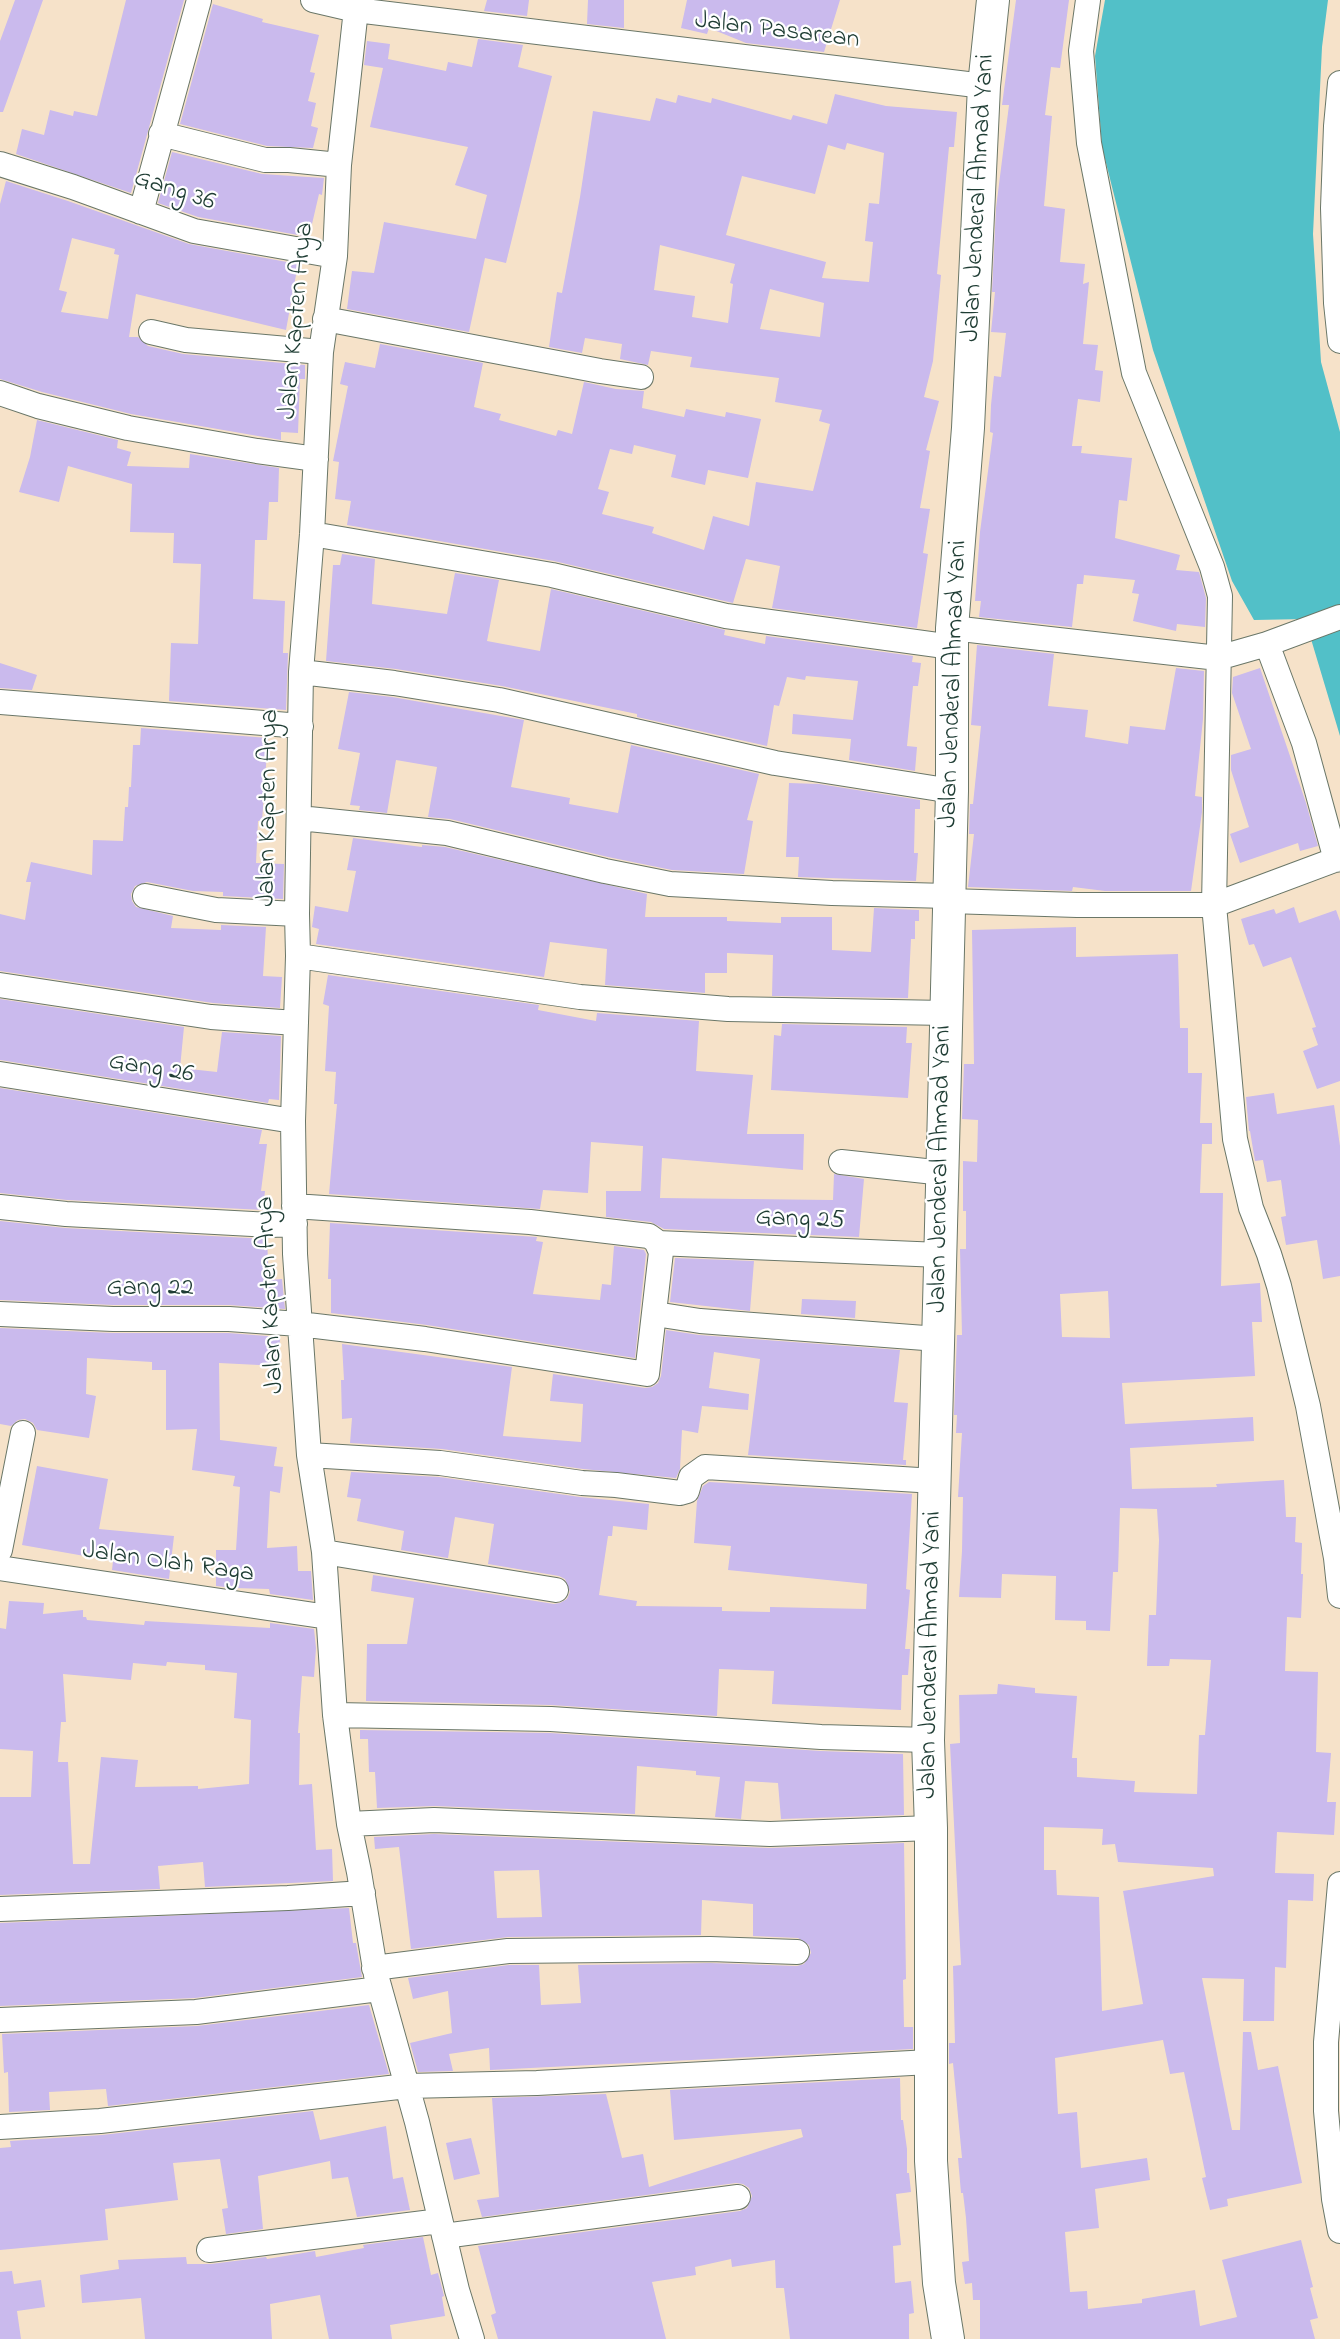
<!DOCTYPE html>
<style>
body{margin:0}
canvas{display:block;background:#f6e2c9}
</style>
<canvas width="1340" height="2339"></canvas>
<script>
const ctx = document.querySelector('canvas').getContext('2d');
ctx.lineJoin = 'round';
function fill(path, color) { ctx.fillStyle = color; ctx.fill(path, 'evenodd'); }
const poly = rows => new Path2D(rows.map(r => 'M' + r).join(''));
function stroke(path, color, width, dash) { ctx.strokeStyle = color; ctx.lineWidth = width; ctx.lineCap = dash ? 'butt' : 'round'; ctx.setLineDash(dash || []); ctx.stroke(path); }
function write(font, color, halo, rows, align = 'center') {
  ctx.font = font + ' "Indie Flower",sans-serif'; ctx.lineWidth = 4.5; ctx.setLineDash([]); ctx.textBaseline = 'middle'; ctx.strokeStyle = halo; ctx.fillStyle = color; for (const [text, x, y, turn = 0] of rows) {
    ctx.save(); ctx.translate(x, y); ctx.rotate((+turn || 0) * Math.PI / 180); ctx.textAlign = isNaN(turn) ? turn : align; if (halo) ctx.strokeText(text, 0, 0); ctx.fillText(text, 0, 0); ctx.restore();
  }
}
fill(poly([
 [1105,0,1328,0,1322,47,1313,234,1321,362,1340,432,1340,736,1305,619,1254,620,1232,581,1153,350,1102,147,1095,56]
]), '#52c0c8');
fill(poly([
 [15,0,43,0,3,112,0,112,0,41],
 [126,0,184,0,131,193,16,154,22,129,44,135,50,110,73,116,74,111,97,116],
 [487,0,529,0,527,16,484,11],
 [588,0,624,0,624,28,587,24],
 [687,0,840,0,824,52,746,43,709,28,707,34,681,28],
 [1016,0,1069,0,1060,68,1051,67,1045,115,1052,116,1044,206,1065,209,1060,262,1085,264,1083,284,1089,282,1083,344,1098,345,1095,370,1103,371,1100,402,1078,399,1072,446,1082,446,1081,453,1132,458,1127,501,1119,500,1115,538,1180,555,1176,570,1199,572,1206,598,1205,627,1177,624,1176,631,1133,621,1139,594,1132,593,1135,580,1084,575,1083,584,1077,584,1072,627,979,617,981,601,975,601,980,532,993,433,990,432,991,405,994,376,1001,377,1006,333,991,332,995,292,992,292,996,208,1009,105,1002,105],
 [213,4,263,19,262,22,319,35,310,72,315,73,308,101,316,103,311,126,318,128,313,148,267,146,180,124],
 [478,39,523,45,518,67,552,76,506,263,485,258,469,332,347,309,352,271,374,273,384,222,476,239,487,195,455,185,468,147,370,127,383,68,364,65,367,41,390,44,388,59,446,71,448,62,472,67],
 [835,94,886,106,957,112,954,147,949,147,937,274,941,275,933,361,924,397,939,401,926,450,930,451,920,508,930,509,923,553,928,554,917,628,772,608,780,566,746,559,733,603,554,561,347,525,351,501,335,499,339,462,333,461,348,386,340,384,345,362,375,368,380,344,483,363,474,407,501,414,499,420,556,436,558,430,572,434,584,382,616,389,644,391,642,408,684,417,686,409,725,417,726,412,761,419,748,478,708,470,705,485,671,477,676,455,634,445,632,454,610,449,598,489,609,492,602,514,654,527,652,533,704,550,713,516,749,526,756,482,813,491,830,424,819,421,822,410,775,402,779,378,690,367,692,357,651,351,648,365,620,359,622,344,585,338,582,353,549,347,557,292,562,293,580,197,593,111,650,121,656,98,676,103,678,95,711,103,712,98,791,120,793,115,827,124],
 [847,143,884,153,879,204,869,203,865,241,873,242,869,282,822,278,826,262,726,235,742,176,815,194,828,145,845,150],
 [660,245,735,264,730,283,733,284,728,323,692,317,695,296,654,290],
 [770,289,824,303,820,337,760,329],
 [172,152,262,174,324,178,322,195,319,194,309,237,198,217,158,203],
 [6,181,68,201,189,244,298,264,286,330,136,294,129,337,138,337,148,346,183,354,305,365,305,379,300,379,298,433,281,432,281,440,131,414,42,392,0,379,0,204],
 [72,238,115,249,114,254,119,255,108,319,61,312,67,292,59,290],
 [37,420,118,440,117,448,131,452,127,466,189,468,190,454,279,468,278,502,269,502,267,540,255,540,253,599,285,601,283,653,288,653,286,710,169,701,171,643,198,644,201,564,173,563,174,533,130,532,132,484,68,466,59,502,19,492,30,457],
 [342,554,375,559,372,604,447,614,455,573,499,580,487,641,540,651,551,589,725,630,724,635,765,644,766,636,913,656,912,662,921,663,918,686,913,686,907,746,917,747,915,771,849,760,851,739,792,734,793,714,853,720,858,681,806,676,805,680,787,677,779,706,774,705,767,746,637,717,637,714,502,686,396,669,326,661,333,565,340,565],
 [977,645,1054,654,1048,706,1088,710,1085,737,1128,744,1130,726,1165,730,1176,668,1204,671,1203,719,1195,796,1202,797,1202,812,1191,891,1105,891,1073,887,1072,891,968,887,974,834,969,834,970,804,973,804,981,726,971,725],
 [0,663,37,675,32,690,0,688],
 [1260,668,1306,803,1318,846,1300,851,1298,843,1240,863,1230,834,1249,827,1231,770,1231,755,1251,749,1232,693,1233,677],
 [349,692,392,697,524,720,511,787,570,798,569,804,618,813,631,745,759,774,747,820,753,821,744,874,672,870,608,857,450,819,428,817,437,767,396,760,387,813,359,810,360,806,350,805,360,753,338,749],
 [141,728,268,738,262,821,258,821,256,863,284,864,283,899,223,896,223,892,193,891,147,882,135,886,131,894,132,901,136,907,173,916,171,928,221,930,221,925,266,927,263,976,282,977,280,1008,213,1003,0,971,0,914,25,920,31,882,26,882,31,862,92,875,93,840,123,841,125,807,128,807,129,787,131,787,133,745,140,745],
 [789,783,819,784,920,800,920,809,915,809,914,853,918,853,916,881,798,877,799,857,786,857],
 [353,838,422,847,422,845,445,847,647,894,645,917,727,917,727,921,781,923,781,917,832,917,832,950,871,952,874,908,919,910,919,921,915,921,915,939,911,939,908,998,772,996,773,955,727,953,727,973,705,973,705,993,605,985,607,949,550,942,544,977,316,944,319,929,312,927,315,906,348,912,356,871,347,870],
 [1294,907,1299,923,1336,910,1340,921,1340,1081,1317,1089,1303,1051,1318,1045,1312,1028,1316,1027,1291,957,1263,967,1254,944,1249,945,1241,919,1274,909,1276,914],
 [1076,927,1076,957,1178,954,1180,1028,1188,1028,1188,1073,1202,1073,1200,1123,1212,1123,1212,1144,1202,1144,1200,1193,1223,1193,1221,1286,1260,1283,1262,1322,1252,1322,1255,1376,1122,1383,1125,1424,1253,1417,1254,1441,1130,1448,1132,1489,1217,1487,1216,1484,1284,1480,1286,1517,1296,1517,1295,1542,1302,1543,1301,1574,1303,1574,1301,1618,1287,1617,1285,1671,1318,1672,1316,1752,1331,1753,1327,1802,1336,1802,1334,1835,1277,1832,1275,1873,1314,1874,1313,1901,1288,1900,1286,1968,1275,1967,1274,2021,1243,2021,1244,1979,1202,1978,1232,2130,1240,2130,1243,2032,1251,2032,1258,2070,1278,2066,1302,2183,1227,2199,1228,2206,1210,2210,1202,2178,1206,2177,1184,2072,1170,2074,1163,2040,1055,2058,1058,2114,1077,2112,1081,2168,1147,2158,1150,2180,1095,2189,1099,2228,1065,2232,1070,2292,1087,2291,1088,2309,1142,2303,1142,2299,1195,2290,1200,2326,1237,2317,1222,2260,1301,2240,1313,2287,1310,2288,1318,2318,1310,2320,1315,2339,980,2339,980,2300,973,2300,972,2283,965,2284,962,2262,969,2261,966,2218,963,2193,961,2193,958,2158,962,2158,953,2063,949,2064,949,2043,955,2043,953,1966,961,1965,950,1744,960,1743,959,1695,997,1694,998,1684,1035,1688,1035,1693,1077,1696,1072,1758,1077,1758,1077,1777,1135,1781,1134,1792,1197,1794,1199,1735,1205,1735,1211,1660,1170,1659,1169,1666,1147,1666,1149,1615,1156,1615,1159,1540,1157,1509,1120,1508,1118,1572,1113,1572,1110,1631,1086,1630,1086,1621,1055,1620,1056,1576,1002,1574,1001,1598,959,1597,962,1551,963,1497,958,1497,962,1433,956,1433,957,1415,954,1415,957,1335,962,1335,960,1249,966,1249,966,1211,963,1211,963,1161,977,1162,978,1120,962,1119,964,1064,974,1064,972,930],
 [1108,1291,1110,1338,1062,1337,1060,1294],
 [1044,1827,1103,1829,1102,1845,1115,1844,1118,1862,1213,1868,1214,1876,1123,1891,1143,2004,1102,2011,1099,1897,1057,1895,1056,1870,1044,1870],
 [328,975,539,1005,538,1010,596,1021,597,1013,699,1021,696,1071,753,1075,747,1134,804,1134,803,1170,662,1158,660,1198,833,1200,834,1174,864,1179,859,1237,664,1229,651,1222,606,1217,606,1191,641,1191,643,1146,591,1142,588,1193,543,1190,540,1209,329,1194,337,1104,334,1104,336,1072,325,1071,329,1006,323,1004],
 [0,999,184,1027,180,1068,217,1072,222,1032,281,1036,279,1100,269,1099,268,1103,0,1060],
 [782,1024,907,1027,906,1043,912,1043,908,1098,771,1090,774,1035,781,1036],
 [0,1088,262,1130,259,1144,267,1144,261,1191,265,1191,263,1210,67,1200,0,1193],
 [1274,1093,1277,1114,1334,1105,1340,1146,1340,1276,1323,1279,1317,1240,1286,1245,1281,1217,1286,1216,1281,1180,1267,1182,1263,1160,1255,1161,1250,1131,1249,1131,1246,1097],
 [0,1221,65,1228,267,1239,269,1280,282,1279,285,1309,229,1305,113,1305,0,1300],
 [330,1223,537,1237,536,1241,543,1242,533,1294,600,1300,602,1284,611,1285,614,1246,644,1250,646,1254,635,1358,427,1325,331,1313,331,1279,328,1279],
 [675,1258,754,1261,750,1311,670,1302],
 [802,1299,856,1301,855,1318,801,1314],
 [0,1328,112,1333,228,1333,280,1337,279,1366,219,1363,220,1440,277,1447,274,1466,283,1467,280,1493,270,1491,267,1548,297,1546,298,1571,311,1571,313,1600,270,1594,269,1589,234,1588,216,1586,216,1550,236,1550,240,1487,233,1486,235,1476,192,1470,197,1429,166,1430,166,1370,152,1370,152,1362,87,1358,86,1394,96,1396,89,1438,37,1430,33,1423,25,1419,18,1420,11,1426,0,1424],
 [666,1330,699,1335,900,1350,894,1402,908,1403,903,1460,906,1460,906,1465,748,1455,760,1359,714,1352,709,1388,749,1394,748,1410,702,1406,698,1433,682,1430,680,1469,676,1478,583,1469,442,1449,350,1443,352,1418,342,1419,341,1380,344,1380,342,1344,512,1367,503,1436,581,1442,583,1404,550,1401,553,1374,645,1388,652,1387,658,1383,661,1376],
 [37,1466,108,1479,99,1529,174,1536,169,1579,112,1570,113,1561,22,1545],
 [351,1472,439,1477,580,1497,649,1504,647,1530,613,1526,612,1536,608,1536,599,1595,637,1601,636,1606,722,1607,722,1611,770,1612,770,1607,866,1609,867,1584,728,1570,731,1546,694,1543,697,1501,703,1486,709,1482,912,1494,906,1589,910,1590,905,1649,910,1649,908,1675,902,1675,901,1710,772,1704,774,1671,719,1669,717,1716,551,1705,366,1701,367,1644,407,1644,414,1598,371,1591,373,1575,554,1604,560,1603,567,1599,570,1592,565,1579,559,1576,488,1564,494,1524,455,1517,448,1558,401,1550,404,1531,357,1521,361,1499,347,1497],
 [9,1601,44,1603,43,1614,83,1610,83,1617,86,1617,87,1620,144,1625,145,1621,270,1628,270,1623,314,1629,316,1648,314,1677,302,1676,298,1733,300,1733,299,1785,312,1784,316,1850,332,1849,333,1881,205,1887,203,1862,158,1866,160,1889,0,1895,0,1797,31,1797,32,1777,33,1751,0,1749,0,1628,6,1629],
 [167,1662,205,1665,205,1670,237,1673,234,1718,251,1720,249,1784,198,1789,198,1786,135,1787,138,1760,101,1757,90,1864,73,1864,68,1762,58,1762,61,1722,66,1722,63,1674,131,1680,133,1663,166,1666],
 [360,1730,550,1733,821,1751,903,1754,904,1815,781,1819,778,1783,745,1781,741,1819,715,1817,720,1777,696,1775,696,1771,637,1766,635,1814,435,1806,377,1808,375,1772,369,1772,368,1739,360,1739],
 [434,1834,769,1848,904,1843,906,1979,903,1980,904,2027,913,2027,913,2049,490,2070,489,2048,449,2054,453,2071,418,2072,410,2043,452,2033,448,1991,413,1999,408,1978,509,1965,539,1965,541,2005,581,2003,578,1965,710,1963,797,1966,804,1964,811,1953,809,1945,798,1938,753,1936,753,1904,702,1900,701,1935,508,1937,411,1949,399,1847,375,1849,374,1837],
 [539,1870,542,1917,497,1918,494,1871],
 [349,1908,353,1943,356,1943,362,1977,195,1998,0,2006,0,1923],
 [369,2005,389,2074,108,2106,106,2089,49,2092,50,2110,9,2112,8,2072,4,2073,2,2034,197,2026],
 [900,2078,901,2120,903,2120,907,2149,907,2173,909,2173,911,2192,896,2194,901,2245,893,2246,895,2283,911,2281,914,2313,909,2314,909,2339,790,2339,784,2288,776,2288,775,2260,732,2267,731,2259,695,2267,696,2275,652,2282,666,2339,498,2339,491,2315,496,2313,478,2246,740,2211,747,2208,752,2196,749,2188,743,2184,736,2183,482,2217,477,2200,499,2197,492,2098,606,2094,622,2158,643,2154,649,2187,803,2137,801,2129,674,2140,670,2090],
 [313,2111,320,2140,386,2126,393,2179,403,2177,410,2210,357,2217,348,2177,332,2179,330,2161,258,2176,263,2229,226,2234,222,2209,228,2208,220,2159,173,2163,178,2200,105,2209,108,2240,0,2250,0,2148,11,2147,10,2141,102,2135],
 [471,2138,480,2174,454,2180,446,2143],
 [423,2237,431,2275,438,2273,441,2284,444,2296,442,2297,445,2316,390,2325,392,2339,329,2339,320,2295,270,2304,272,2339,145,2339,141,2298,82,2303,80,2275,119,2269,118,2260,186,2257,187,2264,211,2264,266,2257,267,2259,315,2251,316,2257,364,2248,363,2245],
 [12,2271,14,2284,41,2280,45,2307,17,2311,21,2339,0,2339,0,2272]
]), '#cabaed');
const minor = poly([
 [313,0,356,10,984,86],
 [357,0,339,165,335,256,321,352,312,534,301,672,297,914,298,956,293,1121,295,1254,309,1455,324,1552,335,1715,349,1824,359,1872,376,1975,417,2122,457,2290,472,2339],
 [1088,0,1081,51,1089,143,1134,373,1212,567,1220,596,1214,905,1235,1139,1251,1208,1269,1254,1279,1286,1308,1406,1336,1558,1340,1596],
 [1340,83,1336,126,1333,208,1336,303,1340,341],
 [161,134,265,160,289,160,339,165],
 [0,164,73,187,194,231,335,256],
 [141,212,199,0],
 [325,319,600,371,641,377],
 [151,332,186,340,321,352],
 [0,393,38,406,128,428,257,451,316,459],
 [312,534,552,575,726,616,952,647],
 [952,628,1218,658,1267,644,1340,617],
 [1267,644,1304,743,1336,860],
 [301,672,394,683,499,700,775,763,952,791],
 [0,702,301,726],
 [299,818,447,833,605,871,670,884,832,893,948,896],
 [145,896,216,910,297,914],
 [949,901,1077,905,1214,905,1340,858],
 [298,956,580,997,728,1009,946,1013],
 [0,985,211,1017,296,1023],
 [0,1074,293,1121],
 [841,1162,944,1173],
 [0,1207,66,1214,271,1225,295,1224],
 [657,1243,940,1255],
 [0,1314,113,1319,229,1319,299,1324,425,1339,647,1374,661,1252,656,1241,649,1236,530,1222,294,1206],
 [655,1314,700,1321,938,1339],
 [309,1455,440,1463,582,1483,616,1485,680,1493,687,1491,691,1477,705,1467,935,1481],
 [0,1550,23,1433],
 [324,1552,556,1590],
 [0,1568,328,1617],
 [335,1715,551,1719,821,1737,928,1740],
 [349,1824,434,1820,770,1834,931,1828],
 [1340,1884,1326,2042,1326,2111,1334,2199,1340,2231],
 [0,1909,288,1898,363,1893],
 [374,1968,508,1951,710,1949,797,1952],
 [0,2020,196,2012,379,1989],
 [0,2127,100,2121,407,2086,537,2083,930,2062],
 [444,2236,738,2197],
 [209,2250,440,2221]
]);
const major = poly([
 [948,2339,939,2283,931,2161,931,1828,928,1740,952,791,952,628,968,428,984,86,993,0]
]);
stroke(minor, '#6a7768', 26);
stroke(major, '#6a7768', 34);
stroke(minor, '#fff', 24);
stroke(major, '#fff', 32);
write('26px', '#1f3d34', '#fff', [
 ["Jalan Pasarean",777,32,7],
 ["Gang 36",174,192,18],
 ["Jalan Jenderal Ahmad Yani",980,198,-87],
 ["Jalan Kapten Arya",298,321,-85],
 ["Jalan Jenderal Ahmad Yani",955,684,-88],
 ["Jalan Kapten Arya",270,808,-89],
 ["Gang 26",151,1070,9],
 ["Jalan Jenderal Ahmad Yani",942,1169,-89],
 ["Gang 25",800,1221,2],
 ["Gang 22",150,1290],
 ["Jalan Kapten Arya",272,1295,-93],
 ["Jalan Olah Raga",168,1564,8],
 ["Jalan Jenderal Ahmad Yani",932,1655,-89]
]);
</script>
